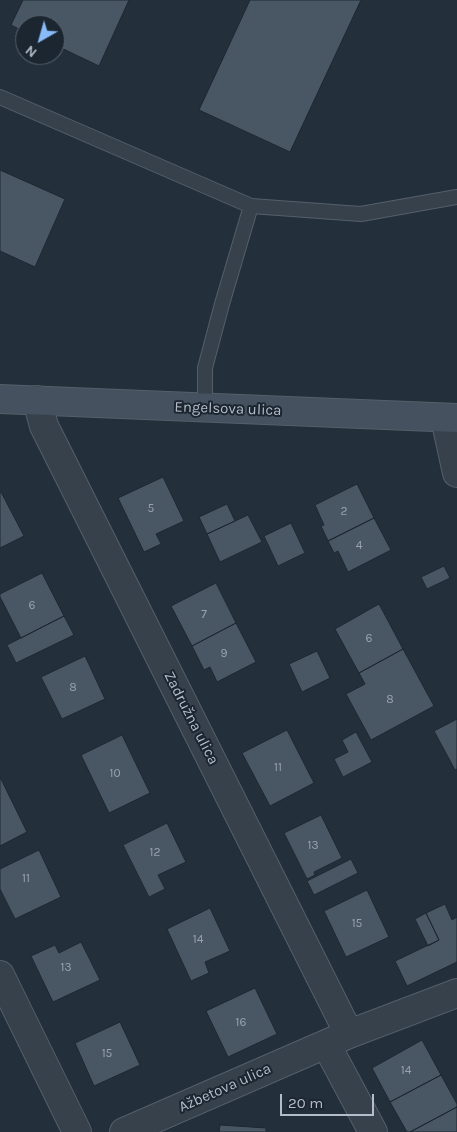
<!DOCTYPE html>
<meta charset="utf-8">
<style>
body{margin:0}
#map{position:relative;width:457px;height:1132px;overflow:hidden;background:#23303c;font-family:Karla,sans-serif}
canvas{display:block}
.north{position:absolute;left:15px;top:15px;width:50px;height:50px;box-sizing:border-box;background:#1c2631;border:1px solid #58626d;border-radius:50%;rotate:218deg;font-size:14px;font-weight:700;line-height:20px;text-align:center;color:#b3bcc8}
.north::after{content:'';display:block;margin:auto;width:18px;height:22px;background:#88bbf7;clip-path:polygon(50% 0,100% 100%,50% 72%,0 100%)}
.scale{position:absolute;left:280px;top:1094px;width:94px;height:22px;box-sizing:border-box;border:2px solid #b3bcc8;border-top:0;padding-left:6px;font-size:15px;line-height:18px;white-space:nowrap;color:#b3bcc8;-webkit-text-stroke:4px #1c2631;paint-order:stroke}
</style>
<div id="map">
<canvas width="457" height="1132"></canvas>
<div class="north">N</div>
<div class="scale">20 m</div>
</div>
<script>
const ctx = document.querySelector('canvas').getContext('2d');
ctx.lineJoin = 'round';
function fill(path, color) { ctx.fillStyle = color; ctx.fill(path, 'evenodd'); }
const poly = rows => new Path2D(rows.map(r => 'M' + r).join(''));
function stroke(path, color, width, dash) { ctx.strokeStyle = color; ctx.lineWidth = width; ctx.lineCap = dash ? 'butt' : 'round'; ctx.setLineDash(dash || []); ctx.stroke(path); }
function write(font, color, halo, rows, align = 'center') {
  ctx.font = font + ' Karla,sans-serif'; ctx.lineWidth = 4; ctx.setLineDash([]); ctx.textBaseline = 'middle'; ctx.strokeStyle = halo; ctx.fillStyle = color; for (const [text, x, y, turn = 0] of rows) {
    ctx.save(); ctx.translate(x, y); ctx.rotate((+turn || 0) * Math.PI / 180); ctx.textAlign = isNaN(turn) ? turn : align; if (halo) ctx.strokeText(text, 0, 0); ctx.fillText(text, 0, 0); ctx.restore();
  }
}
const building = poly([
 [23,0,129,0,99,66,55,45,55,25,25,25,25,32,11,25,23,0],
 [250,0,361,0,290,152,199,110,250,0],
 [0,170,65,199,35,267,0,251,0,170],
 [163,477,184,521,156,534,161,544,144,552,118,498,163,477],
 [357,484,374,518,328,541,321,526,324,525,315,505,357,484],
 [0,492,1,492,24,536,0,548,0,492],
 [227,504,235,521,207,534,199,517,227,504],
 [248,515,262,542,220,562,207,534,248,515],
 [374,518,391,550,348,572,338,551,334,553,328,541,374,518],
 [291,523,305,553,278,566,264,536,291,523],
 [444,566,450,578,427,589,421,577,444,566],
 [42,573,64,616,21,638,0,597,0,594,42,573],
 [216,583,236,623,192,646,171,606,216,583],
 [379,604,403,649,359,673,335,629,379,604],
 [64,616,74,635,16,663,7,645,64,616],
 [236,623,256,662,217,682,210,667,204,670,192,646,236,623],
 [403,649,434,706,371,740,346,694,365,684,359,673,403,649],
 [317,651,330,678,302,692,289,664,317,651],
 [85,656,105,699,62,719,41,677,85,656],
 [457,719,457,769,455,770,434,731,457,719],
 [287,730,314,783,270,806,242,753,287,730],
 [356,732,372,762,343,777,334,759,348,752,342,740,356,732],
 [122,735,150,793,109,813,81,755,122,735],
 [0,777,27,832,0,846,0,777],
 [321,815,342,858,314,872,315,875,307,879,284,833,321,815],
 [167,823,186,862,158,875,165,889,149,897,123,845,167,823],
 [39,850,61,897,15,919,0,889,0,869,39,850],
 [351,859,358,873,314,895,307,881,351,859],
 [367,890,389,937,346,957,324,911,367,890],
 [445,904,452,920,457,917,457,962,407,986,395,961,439,940,426,913,445,904],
 [210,908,230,951,205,962,209,973,191,981,167,929,210,908],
 [426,913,439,940,428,946,415,919,426,913],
 [81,942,100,980,53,1002,31,956,55,945,59,953,81,942],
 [255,988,277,1034,228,1057,206,1011,255,988],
 [120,1022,140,1065,94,1086,75,1043,120,1022],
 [422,1040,441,1075,390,1102,372,1068,422,1040],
 [441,1075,457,1104,457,1107,410,1132,407,1132,390,1102,441,1075],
 [457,1107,457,1132,410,1132,457,1107],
 [220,1125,266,1128,266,1132,219,1132,220,1125]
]);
fill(building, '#495765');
stroke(building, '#1e2833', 1);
const lane = poly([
 [0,97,251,206],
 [205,408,205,368,222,304,251,206,361,214,457,197]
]);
const street = poly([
 [37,400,44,426,349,1034],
 [445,418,457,473],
 [0,975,77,1132],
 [326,1044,373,1132],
 [124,1132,349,1034,457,993]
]);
const secondary = poly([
 [0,399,457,418]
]);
stroke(lane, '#555f6a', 16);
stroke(street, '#555f6a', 30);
stroke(secondary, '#555f6a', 30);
stroke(lane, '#37414c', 14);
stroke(street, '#37414c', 28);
stroke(secondary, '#45515f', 28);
write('12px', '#98a3af', null, [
 ["5",151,509],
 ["2",344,512],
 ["4",359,546],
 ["6",32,606],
 ["7",204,615],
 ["6",369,639],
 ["9",224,654],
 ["8",73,688],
 ["8",390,700],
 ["11",278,768],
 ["10",115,774],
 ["13",313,846],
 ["12",155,853],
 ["11",26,879],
 ["15",357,924],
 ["14",198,940],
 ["13",66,968],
 ["16",241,1023],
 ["15",107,1054],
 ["14",406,1071]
]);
write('15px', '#b3bcc8', '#1c2631', [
 ["Engelsova ulica",228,409,2],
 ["Zadružna ulica",191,718,63],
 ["Ažbetova ulica",225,1088,-24]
]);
</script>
